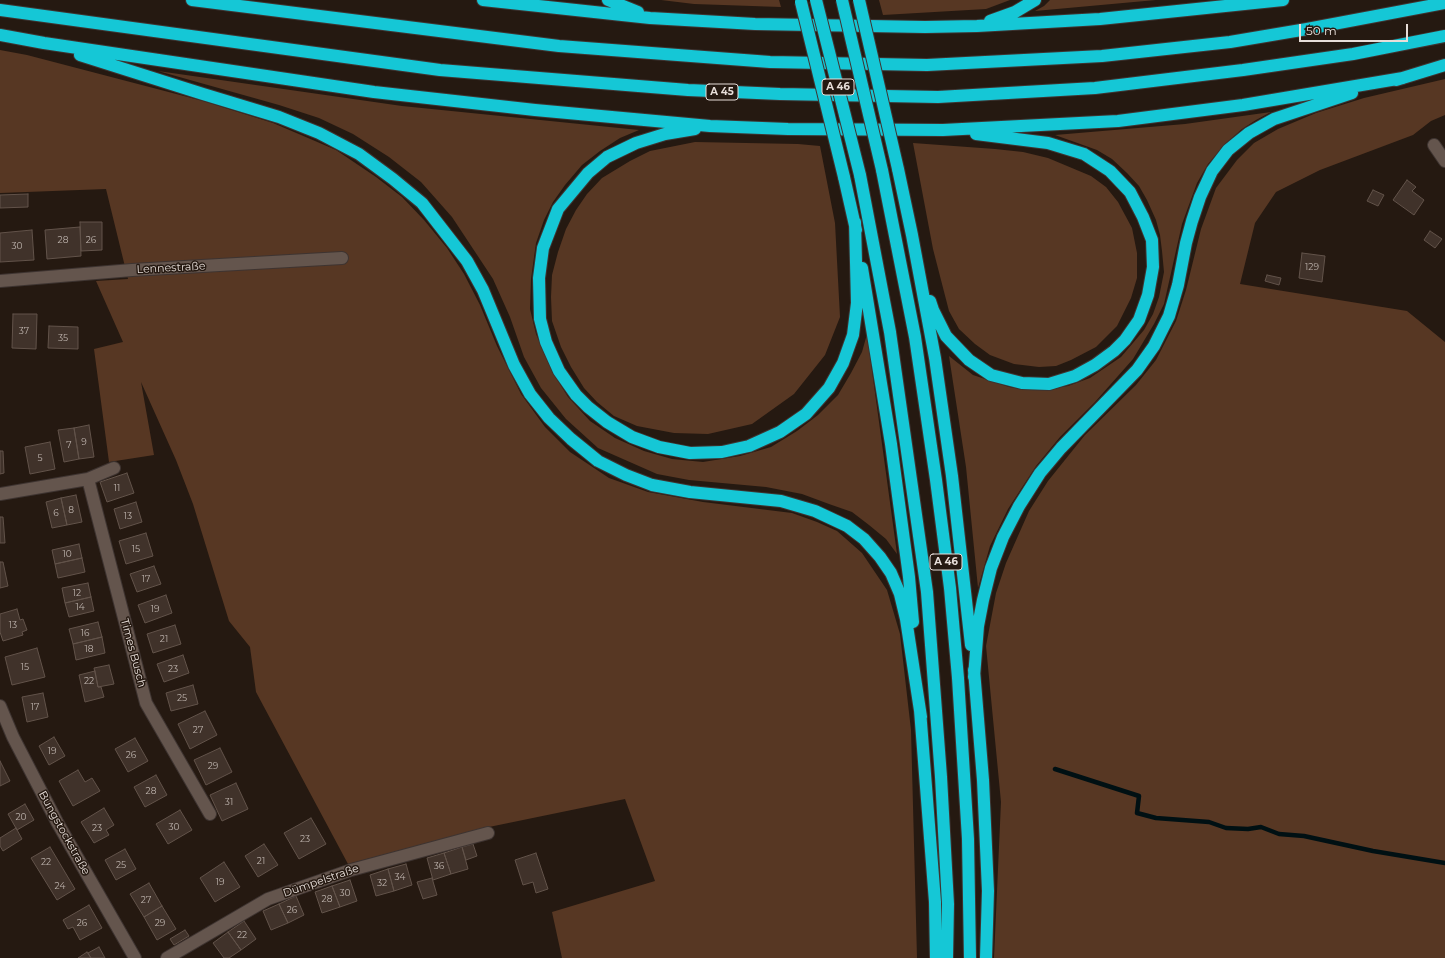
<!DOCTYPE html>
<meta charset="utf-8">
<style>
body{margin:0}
#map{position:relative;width:1445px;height:958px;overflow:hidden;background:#251911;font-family:Montserrat,sans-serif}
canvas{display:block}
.scale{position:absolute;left:1299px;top:24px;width:109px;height:18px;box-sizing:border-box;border:2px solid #e7ded9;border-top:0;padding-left:5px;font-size:12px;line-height:14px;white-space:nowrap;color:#e7ded9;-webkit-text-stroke:3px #251911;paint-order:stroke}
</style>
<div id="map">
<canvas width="1445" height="958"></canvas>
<div class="scale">50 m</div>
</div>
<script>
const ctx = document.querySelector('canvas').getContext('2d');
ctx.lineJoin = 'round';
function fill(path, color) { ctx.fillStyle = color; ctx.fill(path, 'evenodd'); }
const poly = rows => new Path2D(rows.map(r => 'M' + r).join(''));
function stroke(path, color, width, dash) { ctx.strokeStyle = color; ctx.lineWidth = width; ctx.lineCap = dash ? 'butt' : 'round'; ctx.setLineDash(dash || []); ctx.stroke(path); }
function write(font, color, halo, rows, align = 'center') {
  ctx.font = font + ' Montserrat,sans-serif'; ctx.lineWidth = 3; ctx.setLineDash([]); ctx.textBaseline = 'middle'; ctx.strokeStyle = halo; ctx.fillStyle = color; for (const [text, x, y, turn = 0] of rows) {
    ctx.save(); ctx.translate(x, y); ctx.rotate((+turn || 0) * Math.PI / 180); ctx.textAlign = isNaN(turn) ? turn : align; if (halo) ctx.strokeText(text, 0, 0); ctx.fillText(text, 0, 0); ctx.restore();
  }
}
fill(poly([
 [661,0,779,0,781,7,694,4],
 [879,0,1010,0,986,9,883,15],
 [1050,0,1156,0,1035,11,1044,6],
 [0,50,27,55,203,101,273,123,336,150,376,177,402,197,424,220,447,248,464,274,480,305,497,346,521,394,545,427,570,452,609,478,648,492,703,502,792,513,817,522,837,531,862,553,887,590,900,634,911,730,917,958,562,958,552,912,655,881,625,799,489,827,348,864,256,692,250,647,229,621,193,504,176,460,141,382,154,455,109,462,94,349,123,342,96,281,128,279,106,189,0,193],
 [158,71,402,106,639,130,620,138,600,151,582,165,565,185,553,202,544,220,536,243,531,279,530,309,536,334,553,373,568,397,590,421,615,438,644,451,672,459,703,462,740,456,771,447,797,431,818,415,838,395,851,373,862,352,867,334,897,554,886,539,869,525,852,512,829,504,802,494,766,487,689,480,657,474,598,448,566,419,541,388,524,357,510,317,493,279,452,217,421,182,389,157,353,134,319,118,279,105],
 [1445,79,1445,115,1431,121,1413,135,1320,170,1276,192,1255,223,1240,284,1407,311,1445,342,1445,958,994,958,1001,802,986,646,996,593,1006,563,1029,511,1048,481,1085,435,1136,385,1156,360,1176,321,1186,290,1201,229,1216,188,1237,160,1254,143,1278,129,1316,113,1364,98],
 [1271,112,1256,120,1242,129,1225,144,1208,164,1197,183,1182,224,1164,304,1154,324,1133,359,1095,402,1060,437,1036,466,1021,489,1008,509,990,546,978,588,966,467,949,356,973,375,1009,387,1027,390,1048,389,1068,386,1090,378,1121,357,1144,330,1153,314,1159,297,1164,272,1162,251,1160,235,1156,220,1147,200,1139,186,1127,173,1112,159,1097,150,1055,135,1185,124],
 [695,142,798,144,820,146,835,223,840,317,825,355,794,394,752,424,708,434,674,433,637,426,614,416,597,402,584,388,571,367,561,347,552,321,551,297,552,275,558,252,566,229,576,210,587,194,602,178,630,161,650,151],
 [913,143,995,149,1023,152,1048,158,1091,176,1106,187,1118,202,1132,228,1137,253,1137,278,1131,298,1117,326,1096,347,1071,360,1056,366,1039,367,1014,364,990,355,975,344,959,329,949,311,933,249]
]), '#573723');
stroke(poly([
 [1055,769,1139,796,1137,813,1156,818,1209,822,1226,828,1248,829,1261,827,1279,834,1304,836,1373,851,1445,863]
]), '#001013', 4.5);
const building = poly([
 [1407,180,1416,187,1412,191,1424,200,1414,215,1393,200,1407,180],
 [1373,190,1384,195,1378,206,1367,201,1373,190],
 [28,194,28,207,0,208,0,195,28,194],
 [80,222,102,222,102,250,81,251,80,222],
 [80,227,81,256,47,259,45,230,80,227],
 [32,230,34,260,0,262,0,233,32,230],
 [1430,231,1442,239,1435,248,1424,240,1430,231],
 [1302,253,1325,256,1322,282,1299,278,1302,253],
 [1267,275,1281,278,1279,285,1265,281,1267,275],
 [13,314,37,314,36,349,12,348,13,314],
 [49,326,78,327,78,349,48,348,49,326],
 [89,425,94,457,79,459,74,428,89,425],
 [74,428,79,459,64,462,58,430,74,428],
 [50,442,55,469,30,474,25,447,50,442],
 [0,451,3,451,4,473,0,474,0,451],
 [127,473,134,493,107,502,100,482,127,473],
 [76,495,82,522,67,525,61,498,76,495],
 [61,498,67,525,52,528,46,502,61,498],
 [136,502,142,522,120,529,114,509,136,502],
 [0,517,3,517,5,543,0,543,0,517],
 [146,533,153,556,126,564,119,541,146,533],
 [79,544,82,558,55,564,52,550,79,544],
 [82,558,85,572,58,578,55,564,82,558],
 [0,562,3,562,8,586,0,588,0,562],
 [154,566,161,584,137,592,130,574,154,566],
 [88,583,91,597,65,603,62,588,88,583],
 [166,595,172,613,145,623,138,605,166,595],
 [91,597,94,611,69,617,65,603,91,597],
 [17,609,20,620,23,619,27,630,22,632,23,635,3,641,0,632,0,614,17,609],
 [98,622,102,637,73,644,69,629,98,622],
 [175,625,181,644,153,653,147,634,175,625],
 [102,637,105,653,76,660,73,644,102,637],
 [37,648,45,677,12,685,5,657,37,648],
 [183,655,189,673,164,682,157,664,183,655],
 [109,665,114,684,98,687,94,668,109,665],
 [95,671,98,687,101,687,104,697,85,702,79,675,95,671],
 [193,685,198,704,171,711,166,693,193,685],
 [43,693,48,717,27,722,22,697,43,693],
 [205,711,217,735,190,749,178,724,205,711],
 [54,737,65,756,49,765,39,746,54,737],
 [135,738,148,761,128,772,115,749,135,738],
 [220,748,232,772,206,785,194,760,220,748],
 [0,761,10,781,0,786,0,761],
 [78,770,85,782,92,778,100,791,73,806,59,781,78,770],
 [156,775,167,795,145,807,134,787,156,775],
 [236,783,248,809,222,821,210,795,236,783],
 [25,804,34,820,17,830,8,814,25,804],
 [104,808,114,825,106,830,109,835,94,843,81,822,104,808],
 [180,810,192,830,168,844,156,824,180,810],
 [311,818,326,844,299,859,284,833,311,818],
 [16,828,22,839,3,851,0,846,0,838,16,828],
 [264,844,278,865,258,877,245,856,264,844],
 [473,844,477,856,466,860,462,847,473,844],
 [50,847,75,889,57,900,31,858,50,847],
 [462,847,468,869,451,874,444,853,462,847],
 [125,849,136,869,116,880,105,860,125,849],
 [444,853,451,874,433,880,427,858,444,853],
 [536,853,548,889,536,893,533,882,523,885,515,860,536,853],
 [224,862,240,887,215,902,200,878,224,862],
 [406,864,412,885,394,891,388,869,406,864],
 [388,869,394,891,376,896,370,875,388,869],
 [432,878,437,895,423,899,417,882,432,878],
 [350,880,357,901,340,907,332,886,350,880],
 [149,883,162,906,144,917,130,894,149,883],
 [332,886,340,907,322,913,315,892,332,886],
 [296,896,304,915,288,923,279,904,296,896],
 [279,904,288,923,271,930,263,911,279,904],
 [89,905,102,928,80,940,73,927,68,929,63,920,89,905],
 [162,906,176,929,157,940,144,917,162,906],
 [244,921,256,939,241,950,228,932,244,921],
 [185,930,189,936,174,945,170,939,185,930],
 [228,932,241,950,229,958,224,958,213,943,228,932],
 [99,947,105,958,91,958,88,953,99,947],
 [87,952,91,958,78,958,87,952]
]);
fill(building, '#40322a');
stroke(building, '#62534a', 1);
const street = poly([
 [1434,145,1445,161],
 [0,281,132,270,342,258],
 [88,479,114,468],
 [0,494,88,479,146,703,210,814],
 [0,706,13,737,57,822,135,958],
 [167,958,268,899,351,870,488,833]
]);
const highway = poly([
 [192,0,559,46,770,62,927,65,1102,56,1230,42,1307,29,1445,3],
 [483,0,650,18,755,24,925,27,977,26,1100,19,1283,0],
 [608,0,638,12],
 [0,10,440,70,688,90,780,94,938,97,1095,88,1243,70,1353,54,1445,36],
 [990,21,1015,12,1035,0],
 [0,35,44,43,374,92,535,110,710,126,788,129,943,130,1118,121,1243,105,1403,78],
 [80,55,203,94,279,117,319,133,359,154,393,179,422,203,467,261,483,290,514,365,530,394,549,418,571,439,598,461,626,475,652,485,690,492,781,501,815,511,847,526,864,539,880,557,891,573,900,594,906,619,921,717],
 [1396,80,1445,65],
 [695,129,665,134,636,143,607,157,588,173,558,209,543,248,539,278,540,319,546,342,559,371,576,395,588,407,607,422,632,437,659,447,690,453,722,452,749,446,780,432,806,414,829,388,843,363,853,335,857,303,855,222],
 [898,169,912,235,935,358,952,476,971,645],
 [882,170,915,337,936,480,950,588,958,678,968,839,970,958],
 [860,175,890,332,927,592,941,777,948,904,947,958],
 [844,177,856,230],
 [862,268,891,444,909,577,913,622],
 [930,301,933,310,946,336,969,360,991,375,1022,383,1049,384,1075,376,1095,365,1114,351,1125,340,1139,320,1148,295,1153,267,1152,240,1143,217,1130,192,1110,171,1084,154,1048,143,976,134],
 [974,670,983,780,988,891,986,958],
 [974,677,978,626,983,600,991,568,1003,537,1019,506,1040,473,1061,448,1137,370,1154,346,1169,316,1178,285,1186,243,1192,221,1200,197,1212,171,1228,150,1249,133,1274,119,1352,93],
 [920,710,935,902,936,958]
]);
stroke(street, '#3e3431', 14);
stroke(highway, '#3e3431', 14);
stroke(street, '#64554d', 12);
stroke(highway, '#15c7d6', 12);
const highwayBridge = poly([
 [816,0,860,175],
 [842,0,882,170],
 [859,0,898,169],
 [801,2,844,177]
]);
stroke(highwayBridge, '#3e3431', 14, []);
stroke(highwayBridge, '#15c7d6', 12);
write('9px', '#bdb3ad', null, [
 ["28",63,240],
 ["26",91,240],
 ["30",17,246],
 ["129",1312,267],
 ["37",24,331],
 ["35",63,338],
 ["9",84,442],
 ["7",69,445],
 ["5",40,458],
 ["11",117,488],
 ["8",71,510],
 ["6",56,513],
 ["13",128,516],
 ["15",136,549],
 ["10",67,554],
 ["17",146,579],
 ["12",77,593],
 ["14",80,607],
 ["19",155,609],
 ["13",13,625],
 ["16",85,633],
 ["21",164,639],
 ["18",89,649],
 ["15",25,667],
 ["23",173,669],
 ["22",89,681],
 ["25",182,698],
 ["17",35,707],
 ["27",198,730],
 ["19",52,751],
 ["26",131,755],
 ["29",213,766],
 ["28",151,791],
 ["31",229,802],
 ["20",21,817],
 ["30",174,827],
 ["23",97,828],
 ["23",305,839],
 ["21",261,861],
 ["22",46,862],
 ["25",121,865],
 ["36",439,866],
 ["34",400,877],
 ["19",220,882],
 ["32",382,883],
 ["24",60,886],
 ["30",345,893],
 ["28",327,899],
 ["27",146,900],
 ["26",292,910],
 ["26",82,923],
 ["29",160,923],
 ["22",242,935]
]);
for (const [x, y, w] of [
 [838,87,32],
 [722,92,32],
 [946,562,32]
]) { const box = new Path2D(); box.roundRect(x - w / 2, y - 8, w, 16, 3); ctx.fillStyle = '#251911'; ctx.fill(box); stroke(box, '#e7ded9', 1); }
write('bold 10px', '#e7ded9', null, [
 ["A 46",838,87],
 ["A 45",722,92],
 ["A 46",946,562]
]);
write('11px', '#e7ded9', '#251911', [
 ["Lennestraße",171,268,-3],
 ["Times Busch",133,653,75],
 ["Bungstockstraße",64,833,61],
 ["Dümpelstraße",321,881,-19]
]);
</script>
